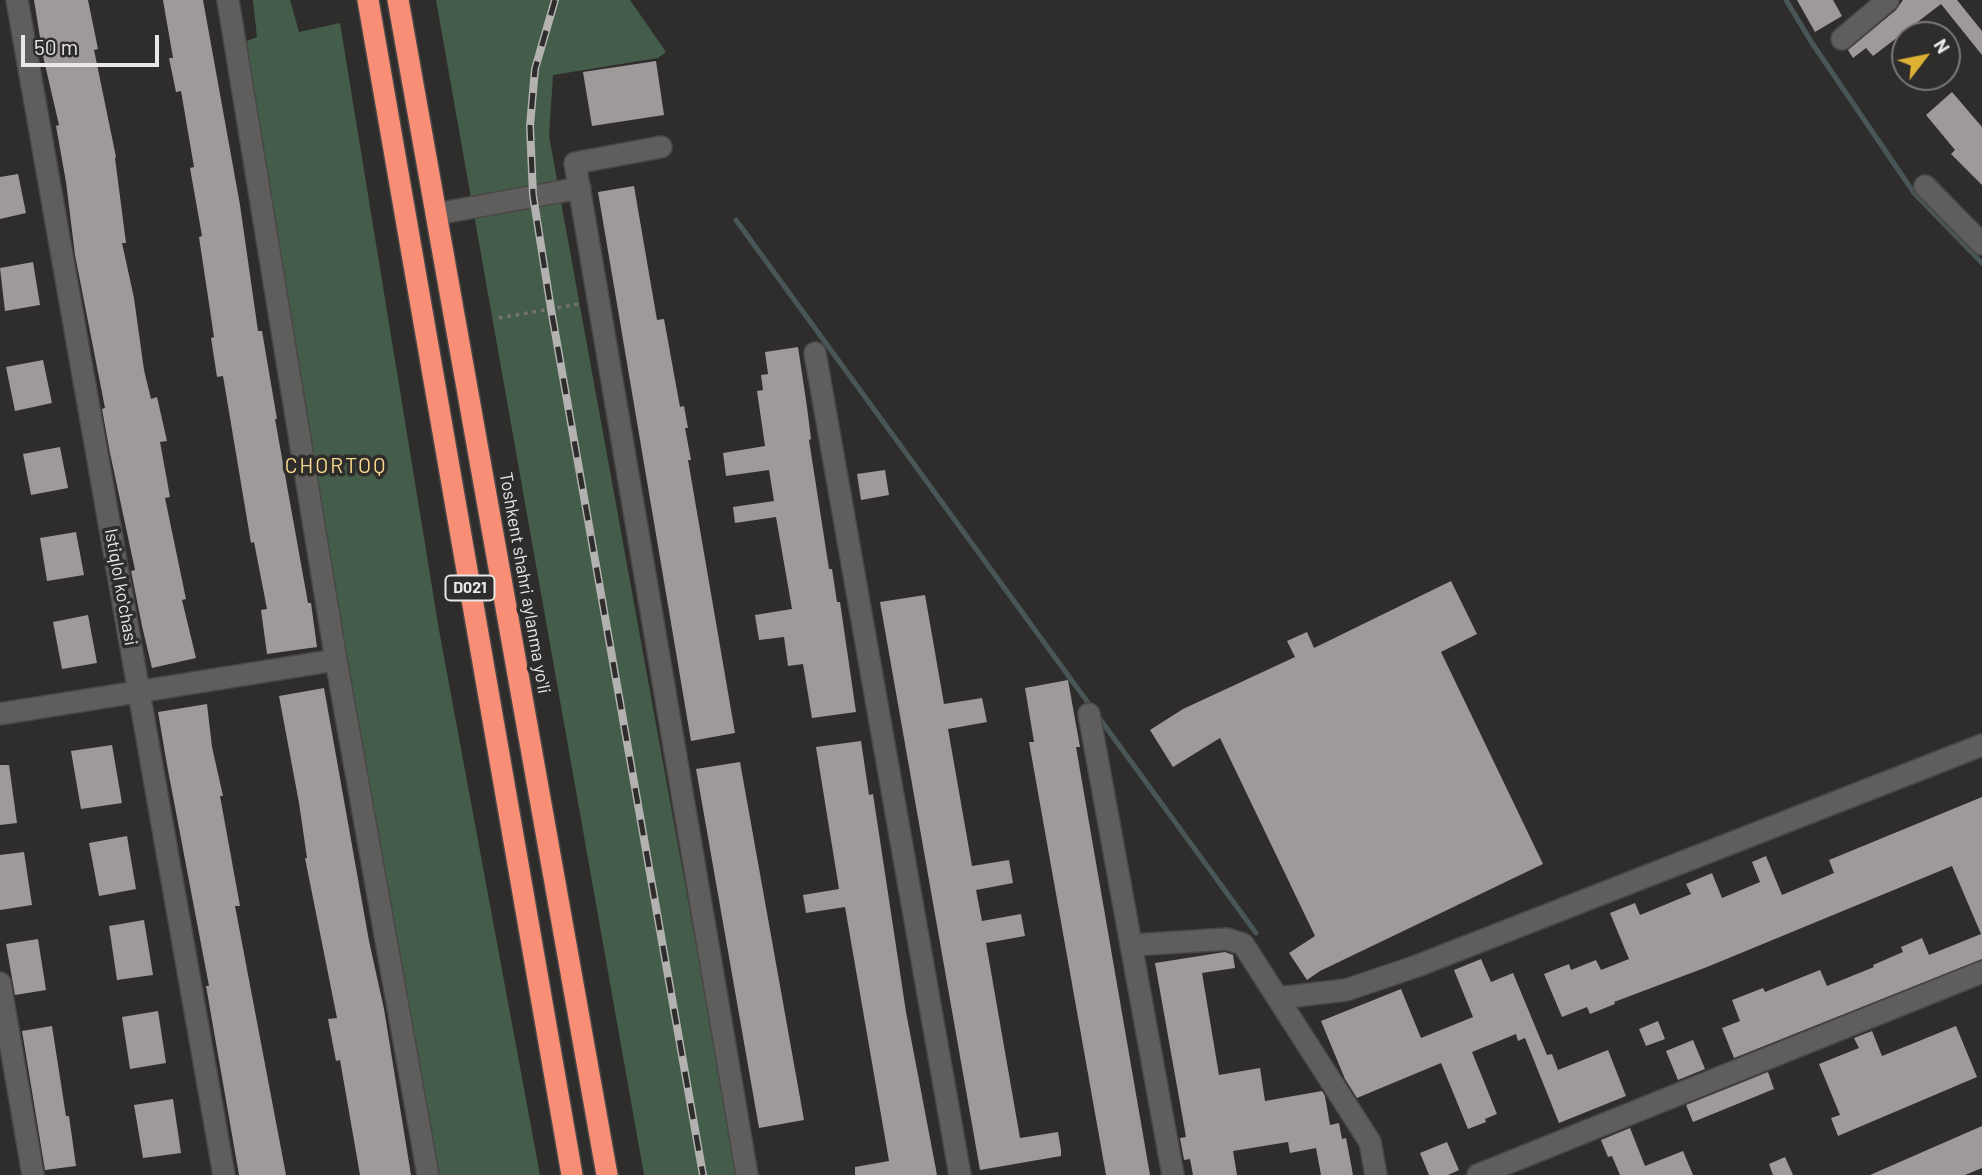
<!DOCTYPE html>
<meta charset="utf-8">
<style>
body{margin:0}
#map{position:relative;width:1982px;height:1175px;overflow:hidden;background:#2f2d2c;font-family:Barlow,sans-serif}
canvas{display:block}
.north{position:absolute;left:1891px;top:21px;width:70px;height:70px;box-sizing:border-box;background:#2f2d2c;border:2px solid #797877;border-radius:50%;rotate:58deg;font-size:19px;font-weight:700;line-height:28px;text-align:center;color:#e9e8e7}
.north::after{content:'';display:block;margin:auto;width:24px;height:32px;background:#ddb133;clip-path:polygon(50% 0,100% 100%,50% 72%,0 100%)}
.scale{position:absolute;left:21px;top:35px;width:138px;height:32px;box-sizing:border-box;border:4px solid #e9e8e7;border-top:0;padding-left:9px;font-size:21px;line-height:24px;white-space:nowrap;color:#e9e8e7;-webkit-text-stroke:5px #2f2d2c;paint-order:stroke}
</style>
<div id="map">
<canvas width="1982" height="1175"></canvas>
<div class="north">N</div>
<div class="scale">50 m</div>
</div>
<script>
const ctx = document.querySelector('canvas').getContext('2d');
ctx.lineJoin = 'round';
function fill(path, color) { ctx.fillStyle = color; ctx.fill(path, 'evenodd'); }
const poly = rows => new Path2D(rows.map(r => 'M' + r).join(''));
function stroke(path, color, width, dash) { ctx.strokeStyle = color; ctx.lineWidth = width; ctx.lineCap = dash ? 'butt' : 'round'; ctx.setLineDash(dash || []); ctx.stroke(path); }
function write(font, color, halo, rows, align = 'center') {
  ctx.font = font + ' Barlow,sans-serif'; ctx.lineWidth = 7; ctx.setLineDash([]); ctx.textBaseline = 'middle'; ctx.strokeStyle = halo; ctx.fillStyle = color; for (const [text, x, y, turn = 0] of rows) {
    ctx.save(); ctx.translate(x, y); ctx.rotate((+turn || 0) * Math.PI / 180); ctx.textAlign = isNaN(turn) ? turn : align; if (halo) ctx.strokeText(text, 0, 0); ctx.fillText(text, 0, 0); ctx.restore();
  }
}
fill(poly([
 [253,0,290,0,299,32,340,23,439,630,540,1175,435,1175,237,45,257,37],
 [436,0,630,0,666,52,658,58,553,75,549,136,738,1175,644,1175]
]), '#445d4b');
stroke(poly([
 [1786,0,1812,43,1914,193,1982,263],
 [736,220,1256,933]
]), '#495657', 5);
fill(poly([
 [34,0,88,0,98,49,94,50,116,157,115,158,126,243,122,243,134,298,144,370,151,399,157,397,167,441,160,442,170,497,165,498,186,599,182,600,196,658,152,668,142,626,131,571,135,570,110,453,102,409,105,408,75,255,66,182,56,126,59,125,43,56],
 [163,0,203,0,240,205,258,331,262,331,277,419,275,419,308,603,311,603,317,647,267,654,261,610,267,609,254,542,251,543,223,376,217,377,211,338,214,337,199,237,202,236,190,168,194,167,181,91,176,92,169,58,173,58],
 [1797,0,1833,0,1842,16,1815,32],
 [1903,0,1957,0,1982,31,1982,55,1941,4,1873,56,1866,48,1853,58,1848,50,1896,10],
 [656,61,664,115,592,126,583,72],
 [1952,92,1982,127,1982,185,1951,154,1955,150,1926,115],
 [18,174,26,213,0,219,0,177],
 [634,186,657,320,664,319,680,407,684,406,688,428,685,428,691,460,688,460,735,733,691,741,598,192],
 [33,262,40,305,5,311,0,268],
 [798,347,807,407,811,439,809,440,829,569,832,569,837,602,840,602,856,712,812,718,803,664,788,666,784,637,759,640,755,615,792,609,776,517,735,523,733,507,774,501,769,470,726,476,723,453,765,446,757,391,763,390,761,375,768,374,765,352],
 [43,360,52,403,15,411,6,367],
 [60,447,68,488,31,495,23,454],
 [885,470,889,495,861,500,857,474],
 [76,532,84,575,47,581,40,538],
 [1451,581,1477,634,1441,652,1543,864,1320,971,1307,980,1289,953,1315,936,1220,738,1173,767,1150,730,1183,709,1295,657,1287,641,1307,632,1314,648],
 [925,595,944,704,982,698,987,722,948,729,972,866,1009,860,1013,883,976,890,982,921,1021,914,1025,936,986,943,1020,1138,1058,1132,1061,1150,1061,1156,980,1170,880,602],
 [88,615,97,663,62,669,53,622],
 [1068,680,1080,747,1076,747,1150,1175,1106,1175,1029,742,1034,742,1025,688],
 [324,688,369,941,384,1009,411,1175,360,1175,340,1060,336,1061,328,1019,337,1018,305,858,307,858,299,803,279,696],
 [207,704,212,747,223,796,220,796,240,906,235,906,286,1175,239,1175,206,986,209,986,167,765,158,712],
 [861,741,869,795,873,794,906,1012,937,1175,855,1175,855,1167,889,1161,845,907,806,913,803,895,839,889,816,747],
 [112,745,122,803,81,809,71,751],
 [740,762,804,1120,759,1128,696,769],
 [0,765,9,765,17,823,0,825],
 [1982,797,1982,959,1734,1058,1722,1028,1740,1021,1732,1000,1763,988,1765,992,1820,970,1827,986,1874,967,1873,965,1903,952,1901,947,1922,938,1929,955,1981,934,1952,866,1707,967,1614,1002,1615,1004,1590,1014,1587,1007,1562,1017,1544,974,1569,964,1571,970,1596,960,1601,970,1629,959,1610,913,1635,903,1640,915,1691,894,1686,884,1712,873,1722,898,1760,882,1752,862,1766,856,1782,895,1834,873,1829,860],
 [127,836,136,889,99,896,89,843],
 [24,852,32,905,0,910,0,855],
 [144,920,153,975,117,980,109,926],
 [38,939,46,990,15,995,6,944],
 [1225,952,1233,955,1235,968,1202,973,1219,1075,1260,1068,1265,1101,1322,1091,1325,1096,1330,1125,1339,1123,1342,1139,1346,1138,1353,1175,1321,1175,1316,1148,1290,1153,1288,1142,1233,1151,1237,1175,1193,1175,1190,1159,1184,1160,1180,1138,1186,1137,1155,963],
 [1481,959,1491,982,1513,973,1547,1055,1552,1054,1558,1070,1608,1050,1626,1096,1559,1123,1525,1038,1518,1041,1516,1034,1472,1052,1497,1114,1485,1119,1486,1122,1468,1129,1441,1063,1357,1098,1345,1079,1321,1021,1401,989,1421,1038,1473,1017,1454,970],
 [158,1011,166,1063,130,1069,122,1017],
 [1658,1021,1665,1039,1646,1046,1639,1029],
 [52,1026,66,1116,69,1116,76,1166,45,1170,22,1031],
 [1956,1026,1977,1077,1838,1136,1831,1118,1840,1115,1819,1064,1859,1048,1854,1038,1872,1031,1882,1056],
 [1693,1040,1705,1069,1678,1080,1666,1051],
 [1768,1072,1774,1089,1693,1122,1686,1105],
 [173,1099,181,1153,143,1158,134,1105],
 [1982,1126,1982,1168,1965,1175,1870,1175],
 [1630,1128,1645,1166,1683,1151,1693,1175,1620,1175,1612,1156,1608,1157,1601,1140],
 [1447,1142,1459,1170,1448,1175,1429,1175,1420,1153],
 [1785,1157,1793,1175,1773,1175,1769,1164]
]), '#9d9a99');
const minor = poly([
 [17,0,224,1175],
 [228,0,336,660,428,1175],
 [1842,39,1888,0],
 [661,147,575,163,747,1175],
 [1925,186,1982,244],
 [436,214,580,188],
 [815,353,960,1175],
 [0,714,336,660],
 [1089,714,1173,1175],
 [1133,945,1227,939,1243,944,1370,1142,1376,1175],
 [0,983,33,1175],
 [1278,998,1346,990,1417,966,1982,745],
 [1478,1175,1982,972]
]);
const highway = poly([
 [368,0,572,1175],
 [398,0,607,1175]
]);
stroke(minor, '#494847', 24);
stroke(highway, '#494847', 24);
stroke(poly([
 [499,318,579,304]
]), '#757372', 3.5, [3.5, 5]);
stroke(minor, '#605e5c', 21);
stroke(highway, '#f78e75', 21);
const rail = poly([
 [555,0,535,69,530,126,533,195,551,309,703,1175]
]);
stroke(rail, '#b3b2b1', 8);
stroke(rail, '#2f2d2c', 5, [16]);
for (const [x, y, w] of [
 [470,588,49]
]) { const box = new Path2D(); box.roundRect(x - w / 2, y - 12.5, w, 25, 5); ctx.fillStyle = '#2f2d2c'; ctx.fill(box); stroke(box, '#e9e8e7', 2); }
write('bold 16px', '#e9e8e7', null, [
 ["D021",470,588]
]);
write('18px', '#e9e8e7', '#2f2d2c', [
 ["Toshkent shahri aylanma yoʻli",525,583,80],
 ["Istiqlol koʻchasi",121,587,80]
]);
ctx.letterSpacing = '2px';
write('21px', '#f8da8e', '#2f2d2c', [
 ["CHORTOQ",336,466]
]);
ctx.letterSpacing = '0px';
</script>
